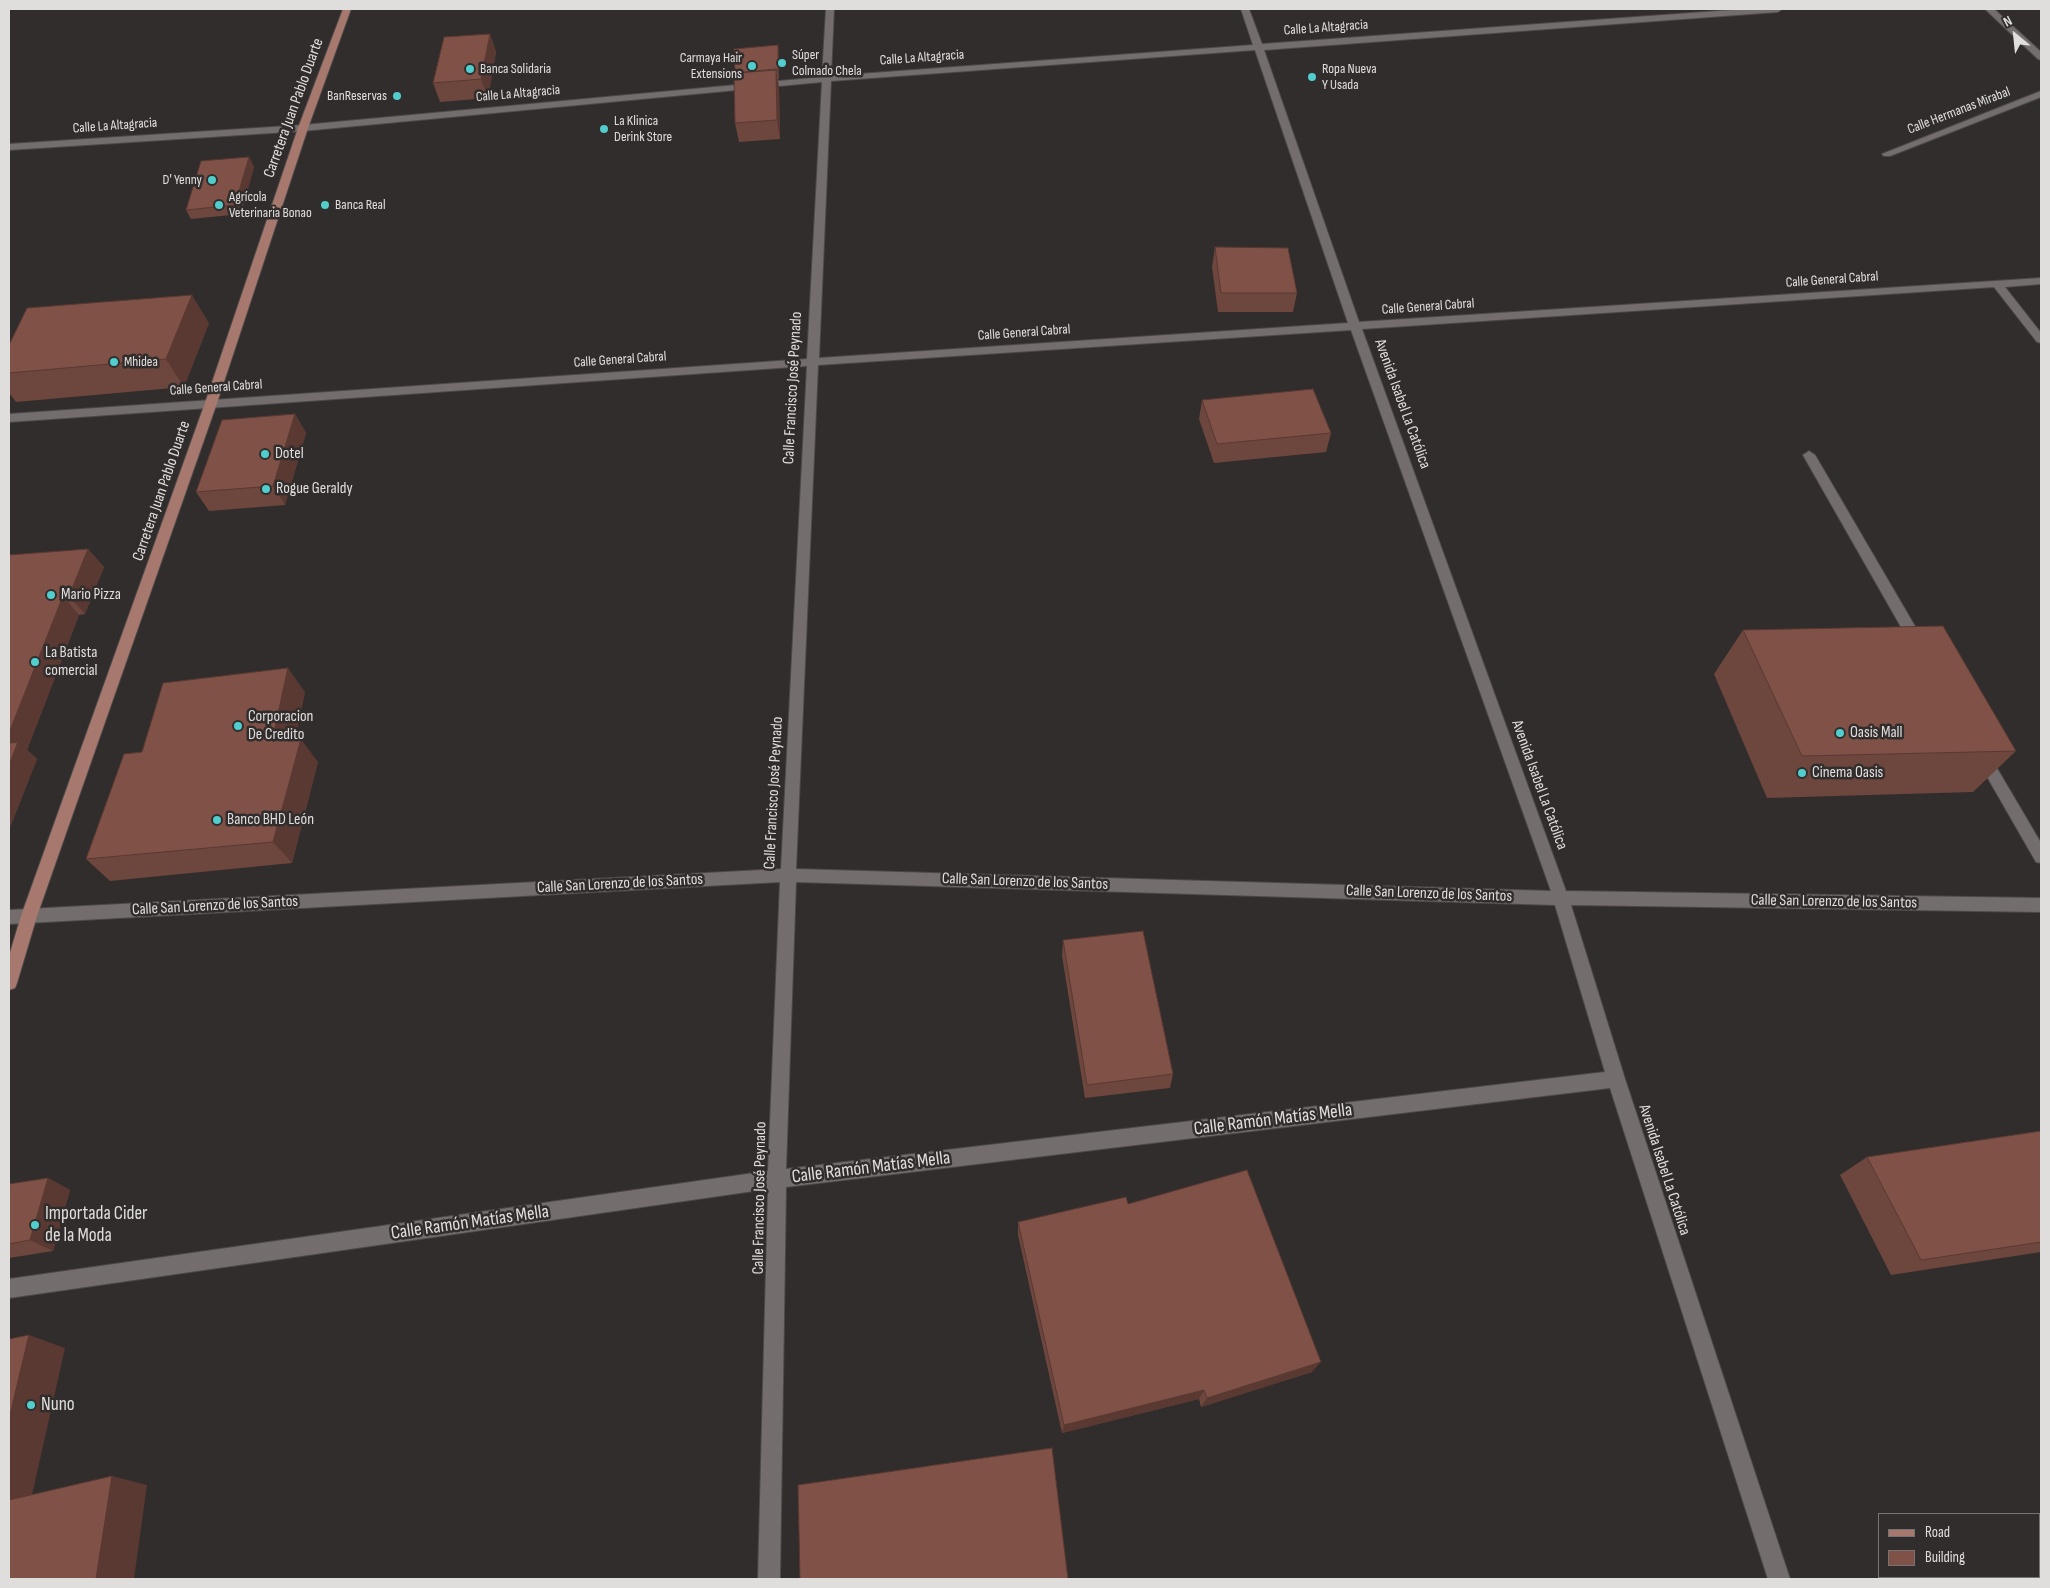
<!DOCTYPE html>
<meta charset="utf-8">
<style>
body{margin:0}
#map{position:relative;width:2050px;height:1588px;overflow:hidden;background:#312d2c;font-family:"Sofia Sans Condensed",sans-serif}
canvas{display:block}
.frame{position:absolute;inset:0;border:10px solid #e0dddd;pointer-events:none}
.legend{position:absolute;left:1878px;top:1513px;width:162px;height:65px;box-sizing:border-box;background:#312d2c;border:1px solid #777373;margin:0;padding:6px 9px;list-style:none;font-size:15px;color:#e0dddd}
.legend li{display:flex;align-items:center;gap:10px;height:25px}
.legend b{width:25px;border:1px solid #777373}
.north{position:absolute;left:1990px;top:10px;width:50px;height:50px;-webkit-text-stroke:4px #312d2c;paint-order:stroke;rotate:332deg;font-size:14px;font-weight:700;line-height:20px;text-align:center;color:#e0dddd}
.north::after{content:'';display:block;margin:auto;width:18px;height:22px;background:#e0dddd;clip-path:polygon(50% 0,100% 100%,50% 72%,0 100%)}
</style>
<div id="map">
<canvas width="2050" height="1588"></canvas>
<div class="frame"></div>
<ul class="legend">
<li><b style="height:6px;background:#a7786d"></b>Road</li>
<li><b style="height:14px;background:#7f5147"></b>Building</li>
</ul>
<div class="north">N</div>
</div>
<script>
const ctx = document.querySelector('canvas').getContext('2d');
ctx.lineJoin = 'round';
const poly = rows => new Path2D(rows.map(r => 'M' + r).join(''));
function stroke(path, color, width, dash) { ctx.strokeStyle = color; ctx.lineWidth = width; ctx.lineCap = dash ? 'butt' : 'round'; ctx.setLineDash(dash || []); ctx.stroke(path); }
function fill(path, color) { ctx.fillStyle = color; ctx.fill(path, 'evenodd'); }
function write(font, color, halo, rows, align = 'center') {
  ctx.font = font + ' "Sofia Sans Condensed",sans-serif'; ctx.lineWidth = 5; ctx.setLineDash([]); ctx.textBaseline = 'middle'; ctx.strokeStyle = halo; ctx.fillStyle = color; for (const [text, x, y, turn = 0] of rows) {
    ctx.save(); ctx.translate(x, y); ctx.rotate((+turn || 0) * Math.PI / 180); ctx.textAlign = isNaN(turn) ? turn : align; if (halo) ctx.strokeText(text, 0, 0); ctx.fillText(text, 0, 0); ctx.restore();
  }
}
const minor = poly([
 [826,9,834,9,831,76,1253,45,1241,9,1249,9,1262,44,1746,9,1782,9,1778,12,1264,50,1359,322,2041,278,2041,284,2005,287,2041,333,2041,343,2037,342,1994,287,1362,329,1566,891,2041,898,2041,912,1571,905,1625,1079,1790,1579,1768,1579,1610,1088,786,1187,780,1579,758,1579,768,1189,9,1298,9,1279,768,1171,780,882,9,924,9,910,781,869,807,366,9,422,9,414,807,359,822,82,303,131,9,150,9,144,303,125,822,77,826,9],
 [1255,50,1348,323,819,358,831,81,1255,50],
 [1351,330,1551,891,796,869,818,365,1351,330],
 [796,882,1555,905,1605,1072,786,1169,796,882],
 [1985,9,1994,9,2041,52,2041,60,2038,59,1985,9],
 [2041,91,2041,97,1890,156,1884,156,1882,154,2041,91],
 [1809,451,1815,455,1923,640,1925,644,1923,648,1918,649,1913,648,1803,455,1809,451],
 [1983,751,1988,753,2041,843,2041,863,2036,862,1978,761,1976,757,1978,753,1983,751]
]);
const major = poly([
 [343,9,351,9,308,128,217,403,37,916,17,983,15,988,9,990,9,956,21,916,205,403,298,128,343,9]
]);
stroke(minor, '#4d4949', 2);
stroke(major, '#4d4949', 2);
fill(minor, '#736e6d');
fill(major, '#a7786d');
fill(poly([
 [490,34,496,52,488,98,440,102,433,83],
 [779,55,779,79,778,79,779,88,780,139,739,142,735,123,735,73],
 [249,157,254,167,241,214,191,219,186,210],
 [1215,247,1297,293,1293,312,1218,312,1212,267],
 [209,323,184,387,16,402,9,393,9,345],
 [1202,400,1331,433,1326,452,1214,463,1199,419],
 [295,414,306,433,285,505,209,511,196,492],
 [88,549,104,567,85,614,79,615,27,750,37,759,9,830,9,555],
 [1743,630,2016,751,1973,792,1767,798,1714,674],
 [305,692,295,739,318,762,292,863,110,881,86,859,142,752],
 [1063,940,1173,1074,1170,1088,1085,1098,1062,956],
 [2041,1131,2041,1252,1891,1275,1840,1175,1867,1157],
 [48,1178,70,1190,53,1251,9,1258,9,1184],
 [1128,1204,1312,1372,1201,1407,1199,1399,1062,1433,1018,1235,1018,1222]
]), '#6d463d');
fill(poly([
 [490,34,496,52,488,98,481,79],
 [778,45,779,55,779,79,778,70],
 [776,69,779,88,780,139,777,120],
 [249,157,254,167,241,214,235,205],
 [192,295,209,323,184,387,166,359],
 [295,414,306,433,285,505,273,486],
 [88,549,104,567,85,614,69,596],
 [63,596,79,615,27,750,37,759,9,830,9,733],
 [288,668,305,692,290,764,272,741],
 [301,739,318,762,292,863,273,842],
 [48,1178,70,1190,53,1251,30,1240],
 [29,1335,65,1348,28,1513,9,1509,9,1419],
 [1321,1362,1312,1372,1201,1407,1207,1398],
 [1204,1390,1199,1399,1062,1433,1064,1425],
 [112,1476,147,1485,134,1579,96,1579]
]), '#593932');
const building = poly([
 [490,34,481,79,433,83,444,37,490,34],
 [778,45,778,70,735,73,734,49,778,45],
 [776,69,777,120,735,123,734,73,776,69],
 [249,157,235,205,186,210,201,161,249,157],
 [1215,247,1288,248,1297,293,1221,293,1215,247],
 [192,295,166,359,9,373,9,345,27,308,192,295],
 [1313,389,1331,433,1217,444,1202,400,1313,389],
 [295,414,273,486,196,492,222,420,295,414],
 [88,549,69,596,63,596,9,733,9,555,88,549],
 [1943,626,2016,751,1802,756,1743,630,1943,626],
 [288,668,272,741,301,739,273,842,86,859,124,754,142,752,163,683,288,668],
 [18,742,9,765,9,743,18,742],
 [1143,931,1173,1074,1087,1085,1063,940,1143,931],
 [2041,1131,2041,1242,1921,1260,1867,1157,2041,1131],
 [1247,1170,1321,1362,1207,1398,1204,1390,1064,1425,1018,1222,1126,1197,1128,1204,1247,1170],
 [48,1178,30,1240,9,1244,9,1184,48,1178],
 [29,1335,9,1419,9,1339,29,1335],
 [1052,1448,1068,1579,800,1579,798,1485,1052,1448],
 [112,1476,96,1579,9,1579,9,1500,112,1476]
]);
fill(building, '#7f5147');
stroke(building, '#593932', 1);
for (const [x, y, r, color] of [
 [782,63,5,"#52cdcd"],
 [752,66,5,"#52cdcd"],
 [470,69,5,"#52cdcd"],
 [1312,77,5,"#52cdcd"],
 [397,96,5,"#52cdcd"],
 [604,129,5,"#52cdcd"],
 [212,180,5,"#52cdcd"],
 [219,205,5,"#52cdcd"],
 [325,205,5,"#52cdcd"],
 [114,362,5,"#52cdcd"],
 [265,454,5,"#52cdcd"],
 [266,489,5,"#52cdcd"],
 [51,595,5,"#52cdcd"],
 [35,662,5,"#52cdcd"],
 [238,726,5,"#52cdcd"],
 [1840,733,5,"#52cdcd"],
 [1802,773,5,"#52cdcd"],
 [217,820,5,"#52cdcd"],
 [35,1225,5,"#52cdcd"],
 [31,1405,5,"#52cdcd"]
]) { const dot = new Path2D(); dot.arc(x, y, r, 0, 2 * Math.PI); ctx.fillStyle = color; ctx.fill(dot); stroke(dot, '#312d2c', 2); }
write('14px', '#e0dddd', '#312d2c', [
 ["Calle La Altagracia",1326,28,-4],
 ["Calle La Altagracia",922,58,-4],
 ["Calle La Altagracia",518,94,-5],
 ["Calle Hermanas Mirabal",1959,111,-21],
 ["Calle La Altagracia",115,126,-4],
 ["Calle General Cabral",1832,280,-4],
 ["Calle General Cabral",1428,307,-4],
 ["Calle General Cabral",1024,333,-4],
 ["Calle General Cabral",620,360,-4],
 ["Calle General Cabral",216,388,-4]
]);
write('14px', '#e0dddd', '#312d2c', [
 ["Súper",792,55],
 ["Colmado Chela",792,71],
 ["Carmaya Hair",742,58,"right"],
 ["Extensions",742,74,"right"],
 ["Banca Solidaria",480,69],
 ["Ropa Nueva",1322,69],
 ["Y Usada",1322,85],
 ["BanReservas",387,96,"right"],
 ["La Klinica",614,121],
 ["Derink Store",614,137],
 ["D' Yenny",202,180,"right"],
 ["Agrícola",229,197],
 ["Veterinaria Bonao",229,213],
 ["Banca Real",335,205],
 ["Mhidea",124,362]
], 'left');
write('16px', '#e0dddd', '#312d2c', [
 ["Carretera Juan Pablo Duarte",294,108,-70],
 ["Calle Francisco José Peynado",793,388,-87],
 ["Avenida Isabel La Católica",1402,404,70],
 ["Carretera Juan Pablo Duarte",162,491,-71],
 ["Avenida Isabel La Católica",1539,785,70],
 ["Calle Francisco José Peynado",774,793,-87],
 ["Calle San Lorenzo de los Santos",1025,882,2],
 ["Calle San Lorenzo de los Santos",620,884,-3],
 ["Calle San Lorenzo de los Santos",1429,894,2],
 ["Calle San Lorenzo de los Santos",1834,902,1],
 ["Calle San Lorenzo de los Santos",215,906,-3],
 ["Avenida Isabel La Católica",1664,1170,72],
 ["Calle Francisco José Peynado",760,1198,-89]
]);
write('16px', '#e0dddd', '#312d2c', [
 ["Dotel",275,454],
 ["Rogue Geraldy",276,489],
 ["Mario Pizza",61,595],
 ["La Batista",45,653],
 ["comercial",45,671],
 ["Corporacion",248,717],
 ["De Credito",248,735],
 ["Oasis Mall",1850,733],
 ["Cinema Oasis",1812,773],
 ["Banco BHD León",227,820]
], 'left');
write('19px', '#e0dddd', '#312d2c', [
 ["Calle Ramón Matías Mella",1273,1120,-7],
 ["Calle Ramón Matías Mella",871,1168,-7],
 ["Calle Ramón Matías Mella",470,1223,-8]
]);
write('19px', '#e0dddd', '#312d2c', [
 ["Importada Cider",45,1214],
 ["de la Moda",45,1236],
 ["Nuno",41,1405]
], 'left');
</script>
